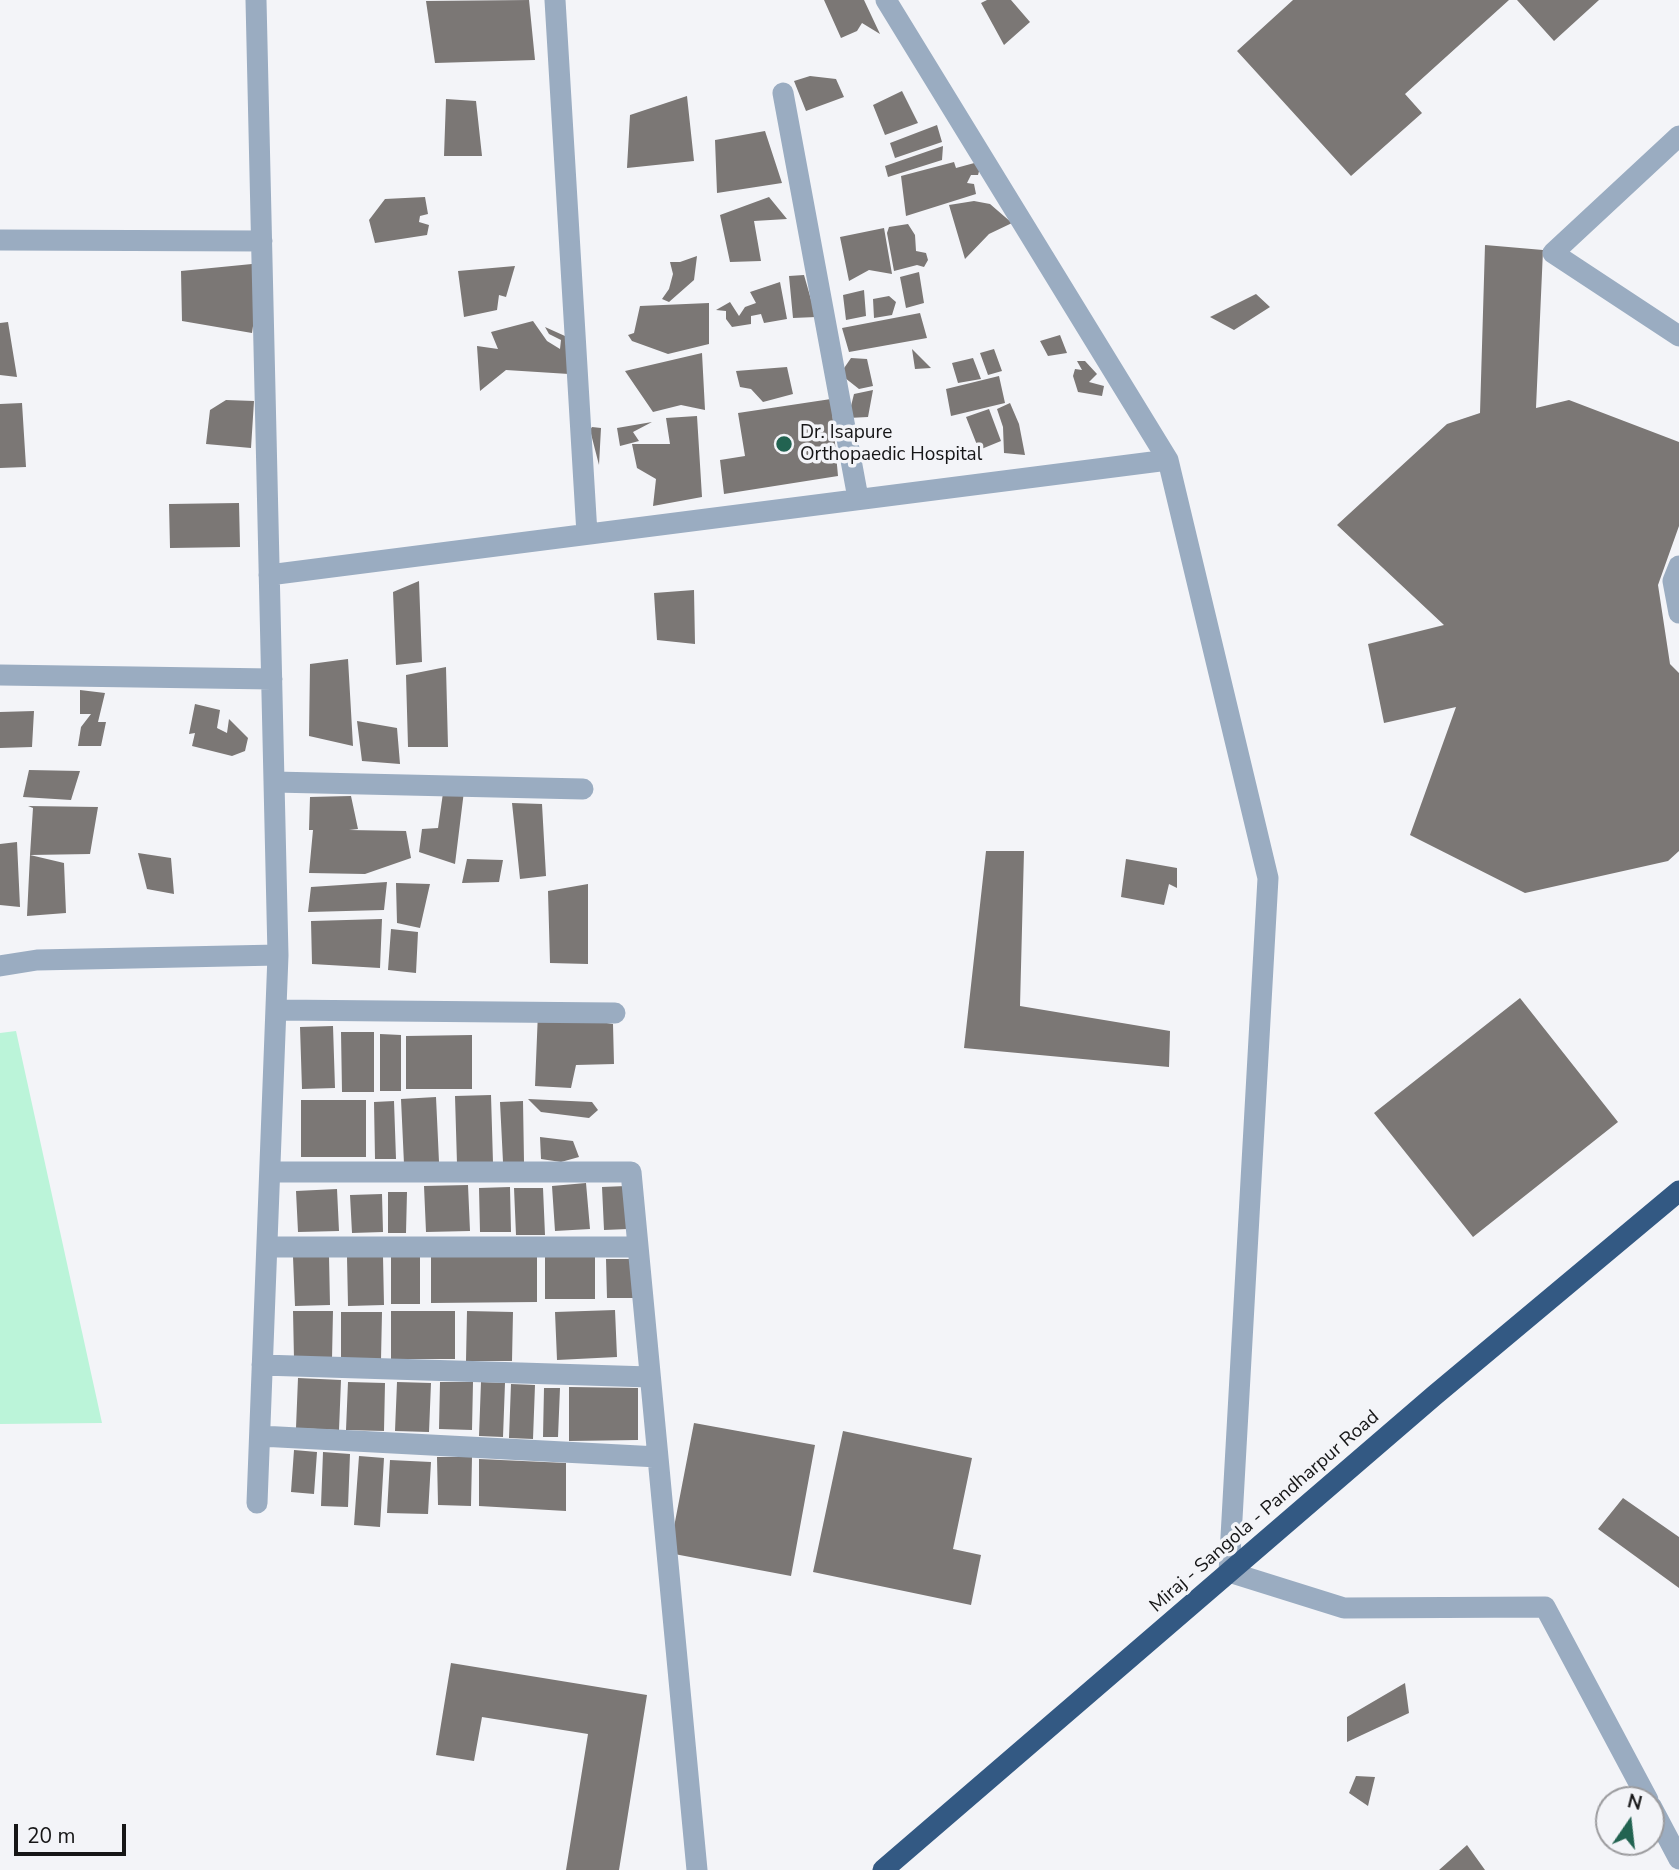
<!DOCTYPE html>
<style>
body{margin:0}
#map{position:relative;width:1679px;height:1870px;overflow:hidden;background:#f3f4f8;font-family:"Nunito Sans",sans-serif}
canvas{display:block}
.north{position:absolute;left:1595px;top:1786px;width:70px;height:70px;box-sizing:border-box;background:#f3f4f8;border:2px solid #9b9b9e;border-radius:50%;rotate:14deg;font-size:19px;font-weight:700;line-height:28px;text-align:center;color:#161617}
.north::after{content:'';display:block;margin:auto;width:24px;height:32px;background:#226351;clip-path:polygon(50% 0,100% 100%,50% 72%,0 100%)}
.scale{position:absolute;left:14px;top:1824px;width:112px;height:32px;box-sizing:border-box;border:4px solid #161617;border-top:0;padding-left:9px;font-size:21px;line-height:24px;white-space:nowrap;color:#161617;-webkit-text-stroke:5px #f3f4f8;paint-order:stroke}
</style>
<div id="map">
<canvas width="1679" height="1870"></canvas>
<div class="north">N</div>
<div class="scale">20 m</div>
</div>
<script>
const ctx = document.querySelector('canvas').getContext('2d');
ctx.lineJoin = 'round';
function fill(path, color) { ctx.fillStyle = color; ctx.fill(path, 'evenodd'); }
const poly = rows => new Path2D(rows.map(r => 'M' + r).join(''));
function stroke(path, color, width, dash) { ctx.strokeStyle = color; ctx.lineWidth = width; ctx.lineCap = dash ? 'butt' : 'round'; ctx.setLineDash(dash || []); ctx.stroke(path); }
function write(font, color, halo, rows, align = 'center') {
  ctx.font = font + ' "Nunito Sans",sans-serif'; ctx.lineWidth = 7; ctx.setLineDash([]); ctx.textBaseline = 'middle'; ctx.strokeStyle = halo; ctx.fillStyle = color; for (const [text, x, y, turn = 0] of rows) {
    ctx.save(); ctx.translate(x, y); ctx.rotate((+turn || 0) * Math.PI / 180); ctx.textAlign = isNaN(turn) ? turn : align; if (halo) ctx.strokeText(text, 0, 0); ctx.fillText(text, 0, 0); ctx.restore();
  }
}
fill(poly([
 [16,1031,102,1423,0,1424,0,1033]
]), '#bbf4d9');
fill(poly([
 [529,0,535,60,435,63,426,1],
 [824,0,864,0,880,34,862,23,857,31,841,38],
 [987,0,1011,0,1030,22,1004,45,981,3],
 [1293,0,1509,0,1405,94,1422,113,1351,176,1237,51],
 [1517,0,1599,0,1554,41],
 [810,76,836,79,844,97,806,111,794,81],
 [902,91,918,123,885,135,873,105],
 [687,96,694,161,627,168,630,115],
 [446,99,476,101,482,156,444,156],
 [937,125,942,142,895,158,890,143],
 [765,131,782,183,717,193,715,140],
 [943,146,942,160,888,177,885,166],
 [954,162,956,168,978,162,981,164,978,175,971,175,967,183,974,184,976,194,906,216,901,176],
 [425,197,428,214,420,216,419,222,429,225,427,235,375,243,369,220,385,199],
 [769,197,787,219,754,221,761,261,730,262,720,215],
 [974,201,990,204,1012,223,989,234,965,259,949,205],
 [908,224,915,235,916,251,926,253,928,260,924,267,917,265,894,271,887,233,889,227],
 [884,228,892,274,869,270,849,281,840,237],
 [1485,245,1543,250,1536,408,1569,400,1679,442,1679,526,1658,585,1670,664,1679,673,1679,851,1668,861,1525,893,1410,835,1456,707,1384,723,1368,644,1444,625,1337,525,1447,424,1480,413],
 [697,256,694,280,669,302,662,299,669,289,673,274,670,262,680,262],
 [262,263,252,333,182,321,181,271],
 [515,266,506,297,499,295,497,310,464,317,458,271],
 [919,272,924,303,906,308,900,277],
 [804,275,816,317,793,318,789,276],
 [780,282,787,319,764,323,761,314,751,316,751,324,732,327,726,319,726,311,716,310,730,302,739,316,745,307,756,303,750,292],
 [864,290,866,316,846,320,843,295],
 [1256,294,1270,307,1234,330,1210,317],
 [889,296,896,302,892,315,874,318,873,299],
 [709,303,709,344,668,354,632,341,628,335,634,333,640,306],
 [920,313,927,338,849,352,842,328],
 [533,321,547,341,560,349,561,340,549,334,545,327,565,336,569,374,506,370,480,391,477,346,498,349,491,332],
 [8,322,17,377,0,375,0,323],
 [1060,335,1067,353,1048,356,1040,341],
 [912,349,931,368,915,369],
 [994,349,1002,371,988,375,980,353],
 [702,353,705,410,681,405,653,412,625,371],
 [851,358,867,359,873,386,859,389,840,374],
 [973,358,981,379,958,383,952,363],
 [1077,361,1085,361,1097,374,1089,382,1104,386,1102,396,1078,392,1073,376,1075,369,1082,370],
 [787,367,793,394,763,402,751,389,740,387,736,371],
 [999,376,1005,403,951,416,946,389],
 [873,390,868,417,848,418,854,394],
 [831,399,838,476,724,494,720,460,745,456,738,413],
 [226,400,254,401,251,448,206,444,210,410],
 [22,403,26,467,0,468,0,404],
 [1010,403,1019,424,1025,455,1004,453,1003,427,997,409],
 [989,409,1001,441,979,450,966,417],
 [697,416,702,497,653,506,656,479,637,468,632,444,670,444,666,418],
 [652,422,633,432,639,441,620,446,617,428],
 [592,427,601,428,599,465,590,430],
 [239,503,240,547,170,548,169,504],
 [419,581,422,662,396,665,393,592],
 [694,590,695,644,657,640,654,593],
 [348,659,353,746,309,736,310,664],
 [446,667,448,747,408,747,406,675],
 [80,690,105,693,98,722,106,722,101,746,78,746,81,727,91,714,80,714],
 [195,704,220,710,217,728,227,733,229,719,248,738,245,751,232,756,192,746,195,733,189,734],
 [34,711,32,747,0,748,0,712],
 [357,721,397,728,400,764,362,761],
 [29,770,80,771,71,800,23,797],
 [464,791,455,864,419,852,422,829,438,828,443,793],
 [351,796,358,829,349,830,406,831,411,858,365,874,309,873,313,830,309,830,310,797],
 [512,803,542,804,546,876,520,879],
 [28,806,98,807,90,854,30,855,33,808],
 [17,842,20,907,0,905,0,844],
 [986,851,1024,851,1020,1006,1170,1031,1169,1067,964,1048],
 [138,853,171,858,174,894,147,889],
 [30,855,64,863,66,913,27,916],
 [467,859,503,860,499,882,462,883],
 [1126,859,1177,868,1177,888,1169,884,1164,905,1121,897],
 [387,882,384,910,308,912,311,887],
 [396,883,430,884,420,928,397,923],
 [588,884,588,964,550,963,548,891],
 [382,919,380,968,312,964,311,921],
 [391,929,418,932,416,973,388,970],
 [1520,998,1618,1122,1473,1237,1374,1113],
 [538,1012,613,1024,614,1064,576,1065,571,1088,535,1086],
 [333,1026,335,1088,302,1089,300,1027],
 [341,1032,374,1032,374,1092,342,1092],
 [380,1034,401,1035,401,1091,380,1091],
 [472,1035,472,1089,406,1089,406,1036],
 [491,1095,493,1163,457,1164,455,1096],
 [436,1097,439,1162,404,1164,401,1099],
 [528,1099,592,1102,598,1110,589,1118,541,1112],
 [301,1100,366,1100,366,1157,301,1157],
 [394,1101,396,1159,375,1159,374,1102],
 [523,1101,524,1162,503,1162,500,1102],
 [540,1137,573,1141,579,1157,561,1162,541,1159],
 [586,1183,590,1229,555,1231,552,1186],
 [468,1185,470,1231,426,1232,424,1186],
 [626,1186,628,1229,604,1230,602,1187],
 [510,1187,511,1232,480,1232,479,1188],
 [514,1188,543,1188,545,1235,516,1235],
 [337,1189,339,1231,298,1232,296,1191],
 [388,1192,407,1192,406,1233,388,1233],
 [382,1194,383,1232,352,1233,350,1195],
 [537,1255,537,1302,431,1303,431,1256],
 [329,1256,330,1305,295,1306,293,1257],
 [383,1256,384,1305,348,1306,347,1257],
 [391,1257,420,1257,420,1304,391,1304],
 [545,1257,595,1257,595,1299,545,1299],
 [606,1259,635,1259,636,1298,607,1298],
 [615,1310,617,1357,557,1360,555,1312],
 [293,1311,333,1311,332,1359,294,1359],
 [391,1311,455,1311,455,1359,391,1359],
 [467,1311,513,1312,512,1361,466,1361],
 [341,1312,382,1312,381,1360,341,1360],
 [298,1378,341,1380,339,1430,296,1428],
 [348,1382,385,1383,384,1431,346,1430],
 [397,1382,431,1383,429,1432,395,1431],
 [440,1382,473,1382,472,1430,439,1429],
 [481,1382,505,1383,503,1437,479,1436],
 [511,1384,535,1385,533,1439,509,1438],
 [569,1387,638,1388,638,1440,569,1441],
 [544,1388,560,1388,558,1437,543,1437],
 [694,1423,815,1445,791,1576,669,1553],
 [843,1431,972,1458,953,1549,981,1555,971,1605,813,1572],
 [294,1450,317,1452,314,1494,291,1492],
 [323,1452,350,1454,348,1507,321,1506],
 [359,1456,384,1458,380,1527,354,1525],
 [437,1457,472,1457,471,1506,438,1505],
 [479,1459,566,1463,566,1511,479,1506],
 [390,1460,431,1462,428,1514,387,1513],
 [1623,1498,1679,1537,1679,1588,1598,1529],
 [451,1663,647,1695,619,1870,566,1870,588,1734,482,1717,474,1761,436,1755],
 [1405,1683,1409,1713,1347,1742,1347,1717],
 [1356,1776,1375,1777,1368,1806,1349,1793],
 [1467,1845,1485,1870,1439,1870]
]), '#7b7775');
stroke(poly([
 [555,0,587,534],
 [886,0,1168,460,1268,878,1229,1572,1344,1608,1545,1607,1648,1800],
 [783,93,858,498],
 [1679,136,1553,253,1679,336],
 [0,240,262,241],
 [1679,566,1673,581,1679,613],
 [269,575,1168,460],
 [0,675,272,679],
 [274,782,583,789],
 [0,966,37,960,278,955,256,0],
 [276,1010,615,1013],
 [270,1172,631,1172,697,1870],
 [267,1247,638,1247],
 [262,1365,650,1377],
 [260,1436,658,1457],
 [257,1503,278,955],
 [1651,1806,1679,1859]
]), '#9aacc1', 21);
stroke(poly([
 [883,1870,1435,1395,1679,1191]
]), '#335983', 21);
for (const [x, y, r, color] of [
 [784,444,9,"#226351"]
]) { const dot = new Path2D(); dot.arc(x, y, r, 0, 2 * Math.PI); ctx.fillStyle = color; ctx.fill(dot); stroke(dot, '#f3f4f8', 2.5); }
write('19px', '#161617', '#f3f4f8', [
 ["Dr. Isapure",800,433],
 ["Orthopaedic Hospital",800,455]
], 'left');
write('19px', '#161617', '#f3f4f8', [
 ["Miraj - Sangola - Pandharpur Road",1265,1512,-41]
]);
</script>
